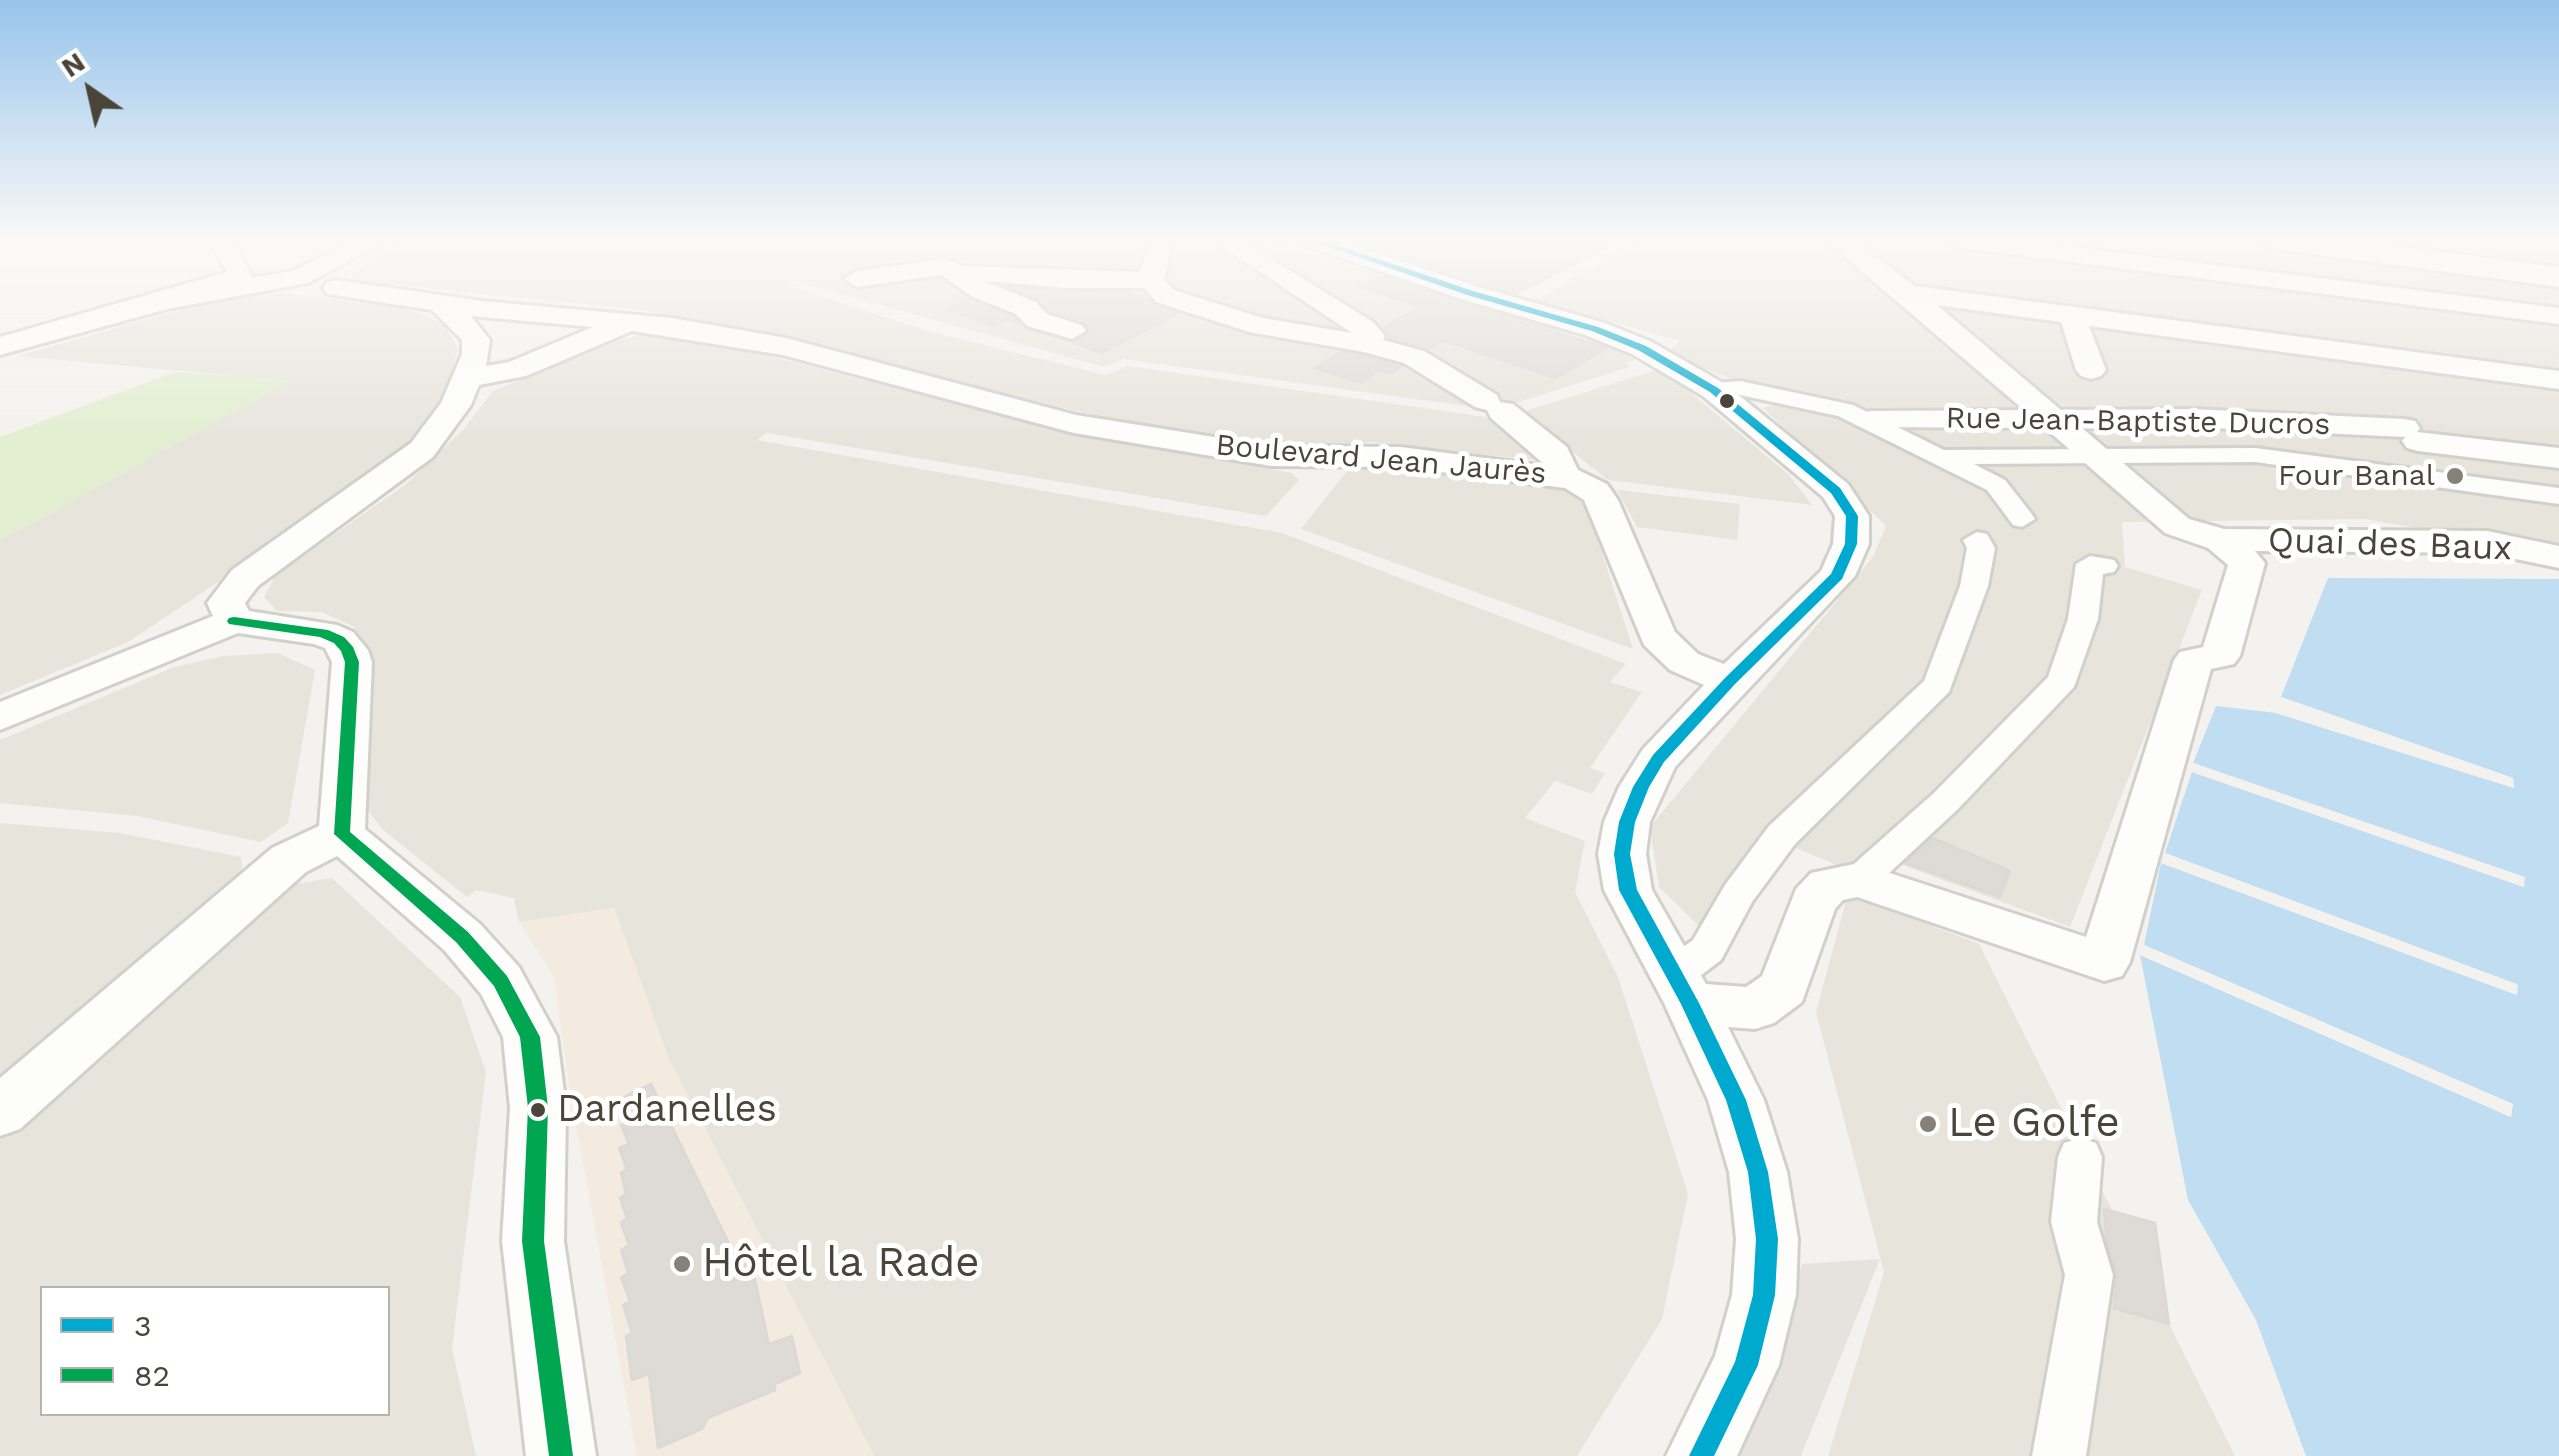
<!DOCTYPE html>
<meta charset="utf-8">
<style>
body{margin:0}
#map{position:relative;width:2559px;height:1456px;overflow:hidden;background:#f4f2ee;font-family:"Work Sans",sans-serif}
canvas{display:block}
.legend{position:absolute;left:40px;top:1286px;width:350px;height:130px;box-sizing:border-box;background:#fff;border:2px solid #b7b4b0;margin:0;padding:12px 18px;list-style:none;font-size:30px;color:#4b4439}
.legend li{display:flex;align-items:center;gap:20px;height:50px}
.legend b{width:50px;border:2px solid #b7b4b0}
.north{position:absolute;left:40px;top:40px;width:100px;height:100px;-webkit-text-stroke:8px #fff;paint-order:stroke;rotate:326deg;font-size:28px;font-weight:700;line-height:40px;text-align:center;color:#4b4439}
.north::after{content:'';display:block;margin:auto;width:35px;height:45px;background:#4b4439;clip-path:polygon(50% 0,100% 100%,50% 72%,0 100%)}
</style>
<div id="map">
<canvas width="2559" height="1456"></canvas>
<ul class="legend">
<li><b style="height:12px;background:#00a9ce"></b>3</li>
<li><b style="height:12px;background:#00a651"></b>82</li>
</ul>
<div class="north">N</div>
</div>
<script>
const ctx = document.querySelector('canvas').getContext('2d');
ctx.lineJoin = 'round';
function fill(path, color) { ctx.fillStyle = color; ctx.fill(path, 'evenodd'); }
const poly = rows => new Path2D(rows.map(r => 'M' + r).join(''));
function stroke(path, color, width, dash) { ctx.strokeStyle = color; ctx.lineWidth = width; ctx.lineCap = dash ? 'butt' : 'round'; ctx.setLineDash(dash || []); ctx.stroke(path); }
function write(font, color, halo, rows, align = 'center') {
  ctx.font = font + ' "Work Sans",sans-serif'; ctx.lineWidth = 10; ctx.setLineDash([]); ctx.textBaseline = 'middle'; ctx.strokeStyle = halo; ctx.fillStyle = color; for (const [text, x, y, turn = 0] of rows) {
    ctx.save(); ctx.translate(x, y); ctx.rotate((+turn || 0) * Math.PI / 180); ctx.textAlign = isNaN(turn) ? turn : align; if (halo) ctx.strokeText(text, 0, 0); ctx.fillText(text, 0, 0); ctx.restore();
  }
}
fill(poly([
 [400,240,1270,240,1611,347,1635,360,1625,363,1630,367,1512,404,1481,408,1123,359,1104,367,793,281,787,285,931,332,1106,375,1128,366,1486,417,1534,460,1372,442,1297,452,1134,425,727,326,642,310,355,281,352,274],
 [1640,240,2559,240,2559,553,2365,519,2122,522,2125,567,2202,590,2070,927,1878,856,1858,874,1772,838,1703,930,1659,887,1650,827,1873,557,1886,526,1763,408,1775,405,1802,411,1829,405,1767,392,1695,365,1671,349,1680,341,1536,300],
 [280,293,406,308,445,325,458,350,441,406,391,467,128,642,0,695,0,538,23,528,289,381,18,356,203,303],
 [640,335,664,336,679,342,696,337,1045,427,1292,473,1299,480,1266,516,766,433,757,440,1282,533,1626,664,1610,682,1642,692,1590,768,1605,773,1592,794,1555,781,1525,818,1585,841,1575,892,1618,977,1688,1194,1662,1319,1577,1456,874,1456,668,1057,614,908,519,922,514,898,476,890,467,897,383,830,359,799,371,654,353,626,321,612,277,611,264,597,276,575,405,485,463,430,493,391,606,344],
 [1656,370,1685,388,1789,475,1812,505,1608,480,1522,412],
 [1357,463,1549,481,1570,489,1585,500,1633,649,1301,529,1350,467],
 [1617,490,1740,504,1737,540,1637,527],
 [278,653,315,670,288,823,261,842,137,816,0,803,0,740,174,667,224,656],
 [0,823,120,833,241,857,243,879,0,1091],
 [332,878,460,997,486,1072,452,1348,476,1456,0,1456,0,1140,281,886],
 [42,1288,388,1288,388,1414,42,1414],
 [1848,894,1979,944,2235,1456,1828,1456,1884,1272,1816,1012]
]), '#e7e4dc');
fill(poly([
 [614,908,668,1057,874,1456,637,1456,571,1098,554,978,519,922]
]), '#f3ebdf');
fill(poly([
 [175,372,291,380,23,528,0,538,0,437]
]), '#e1eecf');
fill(poly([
 [1880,1259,1801,1456,1739,1456,1802,1264]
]), '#e6e3df');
fill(poly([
 [2328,578,2559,579,2559,1456,2306,1456,2256,1320,2188,1200,2140,955,2511,1117,2513,1104,2144,945,2161,863,2517,995,2517,984,2165,853,2192,772,2524,887,2524,877,2193,763,2216,706,2276,713,2514,788,2513,778,2281,697]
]), '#c0ddf1');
fill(poly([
 [2281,697,2513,778,2514,788,2276,713,2278,708,2475,770,2279,702],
 [2193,763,2525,877,2524,887,2192,772],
 [2165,853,2518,985,2517,995,2161,863,2163,858,2512,988,2163,858],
 [2144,945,2513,1104,2511,1117,2140,955,2142,951,2507,1110,2508,1107,2142,950]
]), '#f4f2ee');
const building = poly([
 [1372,240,1529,243,1623,240,1516,294,1371,247,1372,240],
 [1382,276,1460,303,1607,348,1556,378,1442,340,1428,349,1388,338,1383,328,1419,307,1358,286,1382,276],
 [1009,287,1127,292,1179,313,1102,353,1073,342,1090,332,1083,321,1049,311,1037,299,1009,287],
 [969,299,1014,317,1020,324,1008,320,993,326,948,309,969,299],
 [1341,352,1363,356,1401,366,1391,373,1379,370,1361,382,1314,368,1341,352],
 [1933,838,2010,871,2000,897,1905,863,1933,838],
 [651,1084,740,1266,751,1262,769,1344,792,1336,800,1373,775,1384,775,1390,708,1418,702,1429,658,1448,649,1374,632,1380,626,1336,632,1333,623,1305,630,1301,621,1278,628,1273,621,1250,629,1245,621,1223,627,1218,620,1198,626,1194,621,1173,627,1169,619,1148,629,1144,621,1125,629,1121,620,1099,651,1084],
 [2104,1209,2155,1223,2169,1324,2114,1308,2117,1274,2107,1243,2104,1209]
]);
fill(building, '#dedbd6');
stroke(building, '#dcd9d4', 2.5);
const pedestrian = poly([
 [1740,381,1853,405,1944,450,2255,448,2559,488,2559,504,2255,462,1974,464,2005,480,2031,513,2035,519,2022,527,2013,525,1987,490,1838,416,1740,395,1714,397,1703,390,1714,383,1740,381],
 [1977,532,1987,534,1995,548,1988,586,1949,692,1795,844,1752,902,1721,960,1687,986,1673,990,1659,986,1653,975,1659,964,1693,940,1725,885,1769,826,1924,681,1960,586,1967,548,1963,540,1977,532],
 [2090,556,2114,560,2118,566,2114,572,2103,574,2098,619,2074,687,1958,809,1872,889,1859,893,1846,889,1841,880,1846,871,1934,793,2048,677,2068,619,2076,564,2090,556],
 [2080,1138,2096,1143,2102,1157,2097,1222,2113,1275,2086,1456,2032,1456,2065,1275,2051,1222,2058,1157,2064,1143,2080,1138]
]);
const minor = poly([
 [355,240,387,240,308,283,167,309,0,355,0,337,227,272,214,249,217,244,235,244,252,276,258,277,292,271,355,240],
 [1150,240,1174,240,1164,279,1174,290,1263,318,1352,333,1212,240,1241,240,1373,322,1385,336,1383,340,1424,351,1497,395,1500,402,1513,404,1567,447,1578,470,1607,484,1618,500,1675,632,1698,654,1724,664,1821,571,1833,544,1835,516,1823,497,1703,396,1632,354,1585,335,1461,299,1304,245,1301,240,1338,240,1479,287,1605,323,1652,342,1725,384,1848,484,1869,516,1869,544,1855,576,1675,767,1650,822,1646,854,1652,890,1706,984,1746,987,1762,976,1796,889,1811,873,1859,863,2086,937,2174,660,2180,652,2203,647,2228,565,2208,548,2165,533,2045,428,1860,427,1855,420,1860,413,1871,411,2024,410,1825,240,1853,240,1915,286,2559,371,2559,389,2089,326,2106,370,2101,376,2091,379,2081,376,2076,370,2061,322,1937,305,2061,410,2192,409,2404,419,2415,421,2420,428,2417,432,2559,448,2559,468,2418,451,2407,448,2402,441,2405,437,2192,427,2082,428,2189,519,2224,529,2487,531,2559,546,2559,568,2487,553,2255,551,2265,563,2240,656,2234,664,2211,669,2130,962,2122,976,2104,981,1857,897,1843,900,1835,909,1802,1002,1774,1023,1755,1029,1728,1027,1764,1100,1787,1172,1798,1239,1796,1295,1779,1365,1737,1456,1666,1456,1715,1356,1732,1295,1736,1239,1729,1172,1708,1100,1664,1003,1604,890,1598,854,1604,822,1619,787,1643,749,1704,685,1670,670,1644,645,1584,500,1565,488,1401,467,1271,466,1074,433,783,355,632,331,526,376,479,385,471,405,433,457,258,586,245,603,249,611,337,625,353,632,368,650,372,662,365,829,480,924,519,967,557,1037,566,1108,564,1241,596,1456,526,1456,502,1241,510,1108,503,1037,481,994,444,950,337,856,306,872,20,1129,0,1136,0,1078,272,848,319,826,332,662,325,648,314,644,238,633,0,730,0,702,213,616,207,603,232,570,411,443,441,403,462,354,462,340,432,310,327,294,323,288,327,282,336,280,482,301,672,318,786,338,1076,415,1271,446,1401,447,1546,466,1491,418,1487,410,1475,407,1404,363,1364,352,1249,332,1156,302,1144,288,1065,288,984,281,1036,302,1047,314,1082,325,1086,331,1072,339,1027,326,1016,314,971,296,941,275,857,287,844,279,857,271,946,259,961,266,1140,272,1150,240],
 [471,316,482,317,593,327,509,362,486,366,490,340,471,316],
 [1943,240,2016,240,2559,308,2559,324,1955,247,1943,240]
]);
const tertiary = poly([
 [2261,240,2348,240,2559,267,2559,287,2276,249,2265,246,2261,240]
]);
stroke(pedestrian, '#d2d0cb', 6);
stroke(minor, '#d2d0cb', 6);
stroke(tertiary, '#d2d0cb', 6);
fill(pedestrian, '#fdfdfc');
fill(minor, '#fdfdfc');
fill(tertiary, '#fdfdfc');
fill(poly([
 [1309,240,1322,240,1473,291,1598,327,1646,346,1718,388,1840,488,1858,516,1857,544,1842,579,1735,684,1664,762,1649,787,1635,822,1630,854,1637,890,1699,1003,1746,1100,1768,1172,1778,1239,1775,1295,1758,1365,1714,1456,1689,1456,1735,1362,1753,1295,1756,1239,1748,1172,1726,1100,1681,1004,1619,890,1614,854,1619,822,1633,787,1653,755,1725,678,1831,574,1845,544,1846,516,1831,493,1710,392,1638,350,1592,331,1467,295,1309,240]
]), '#00a9ce');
fill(poly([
 [234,617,328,630,344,637,353,647,359,662,350,832,468,932,507,976,540,1037,548,1108,544,1241,573,1456,549,1456,522,1241,528,1108,520,1037,494,986,456,942,334,834,345,662,341,651,334,643,320,637,229,624,227,621,229,618,234,617]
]), '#00a651');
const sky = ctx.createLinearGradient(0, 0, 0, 444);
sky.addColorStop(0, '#98c4ec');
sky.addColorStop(0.54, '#faf9f7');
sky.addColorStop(1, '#faf9f700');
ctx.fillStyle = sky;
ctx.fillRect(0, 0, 2559, 444);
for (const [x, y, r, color] of [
 [1727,401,9,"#4b4439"],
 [2455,476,10,"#868178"],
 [538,1110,9,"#4b4439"],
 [1928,1124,10,"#868178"],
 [682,1264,10,"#868178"]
]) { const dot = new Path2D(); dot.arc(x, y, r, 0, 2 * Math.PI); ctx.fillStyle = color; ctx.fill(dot); stroke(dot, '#fff', 4); }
write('30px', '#4b4439', '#fff', [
 ["Rue Jean-Baptiste Ducros",2138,422,1],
 ["Boulevard Jean Jaurès",1381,460,5]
]);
write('30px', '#4b4439', '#fff', [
 ["Four Banal",2435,476]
], 'right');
write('35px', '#4b4439', '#fff', [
 ["Quai des Baux",2390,545,2]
]);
write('38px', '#4b4439', '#fff', [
 ["Dardanelles",557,1110]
], 'left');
write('42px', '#4b4439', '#fff', [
 ["Le Golfe",1948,1124],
 ["Hôtel la Rade",702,1264]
], 'left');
</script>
